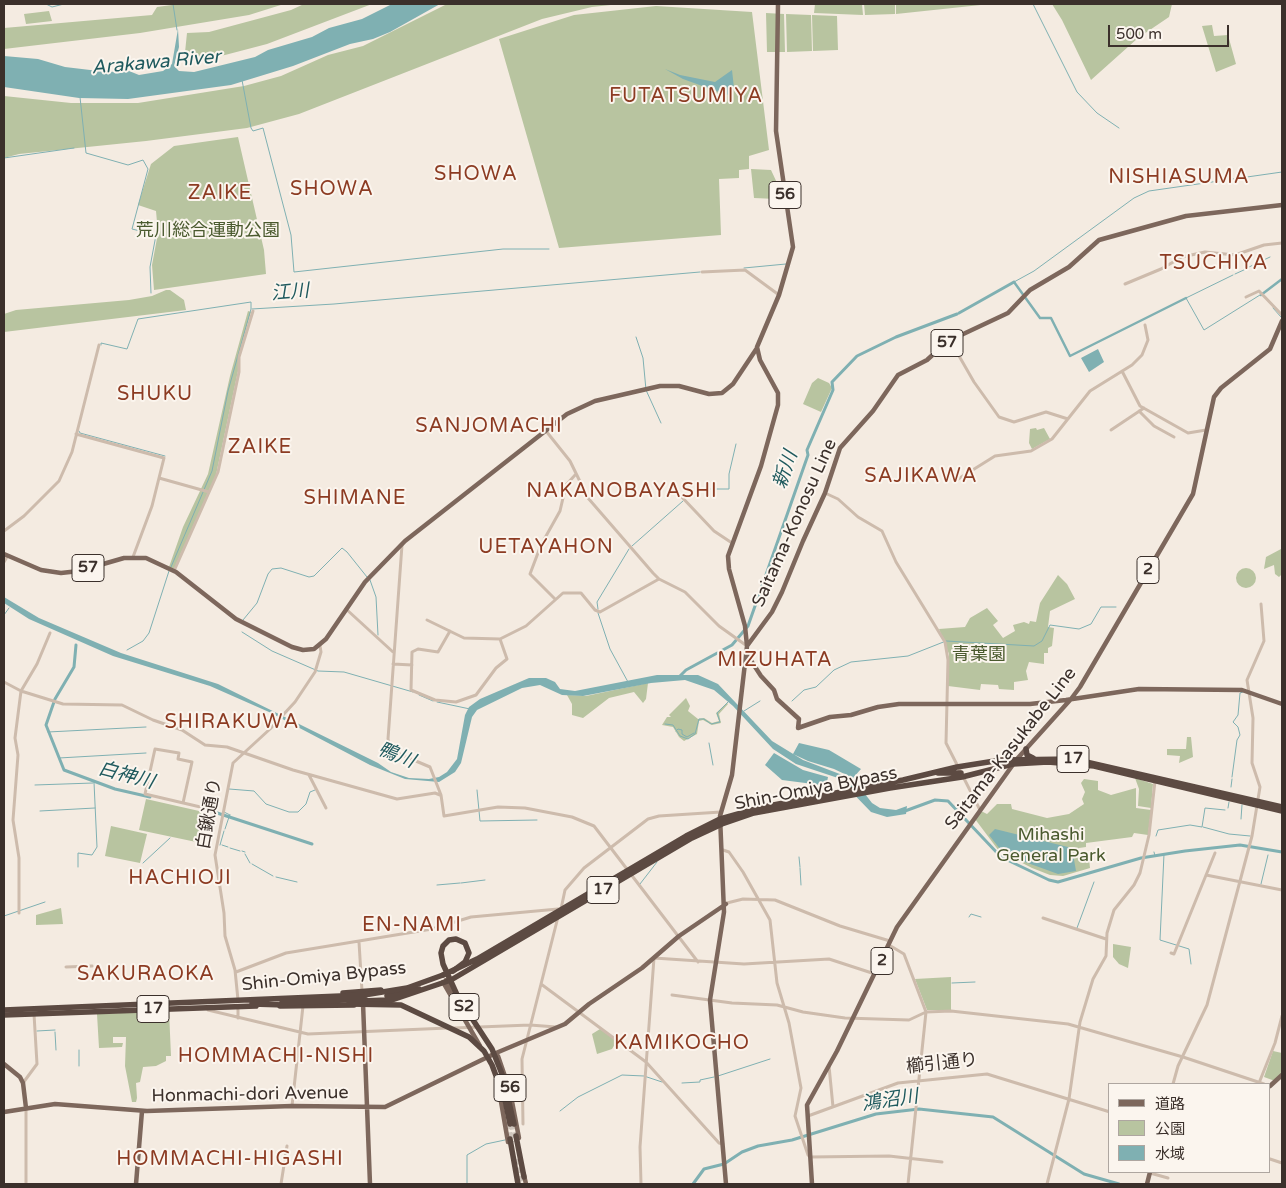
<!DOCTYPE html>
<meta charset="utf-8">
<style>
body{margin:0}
#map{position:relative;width:1286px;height:1188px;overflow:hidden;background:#f4ebe1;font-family:"Varela Round","Noto Sans JP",sans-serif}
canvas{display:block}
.frame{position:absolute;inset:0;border:5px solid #3b302b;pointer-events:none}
.legend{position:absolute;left:1108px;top:1083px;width:162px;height:90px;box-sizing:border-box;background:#fbf5ee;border:1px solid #aea6a0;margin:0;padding:6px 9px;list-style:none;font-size:15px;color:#3b302b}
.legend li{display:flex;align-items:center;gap:10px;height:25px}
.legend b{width:25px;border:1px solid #aea6a0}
.scale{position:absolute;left:1108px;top:25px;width:121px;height:22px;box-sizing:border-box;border:2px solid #3b302b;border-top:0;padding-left:6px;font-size:15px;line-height:18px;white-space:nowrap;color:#3b302b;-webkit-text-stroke:4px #fbf5ee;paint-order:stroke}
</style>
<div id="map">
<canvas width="1286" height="1188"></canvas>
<div class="frame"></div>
<ul class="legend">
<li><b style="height:6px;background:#7d675c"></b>道路</li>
<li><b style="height:14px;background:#b8c4a0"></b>公園</li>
<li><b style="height:14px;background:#7fb0b2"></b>水域</li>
</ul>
<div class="scale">500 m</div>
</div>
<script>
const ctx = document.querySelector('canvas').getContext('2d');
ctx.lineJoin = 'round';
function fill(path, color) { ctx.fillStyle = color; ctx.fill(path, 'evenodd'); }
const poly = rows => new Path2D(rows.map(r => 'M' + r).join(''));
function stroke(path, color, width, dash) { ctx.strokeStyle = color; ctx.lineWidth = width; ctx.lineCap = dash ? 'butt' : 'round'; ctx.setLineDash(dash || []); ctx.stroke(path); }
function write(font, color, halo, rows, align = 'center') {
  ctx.font = font + ' "Varela Round","Noto Sans JP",sans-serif'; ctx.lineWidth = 4; ctx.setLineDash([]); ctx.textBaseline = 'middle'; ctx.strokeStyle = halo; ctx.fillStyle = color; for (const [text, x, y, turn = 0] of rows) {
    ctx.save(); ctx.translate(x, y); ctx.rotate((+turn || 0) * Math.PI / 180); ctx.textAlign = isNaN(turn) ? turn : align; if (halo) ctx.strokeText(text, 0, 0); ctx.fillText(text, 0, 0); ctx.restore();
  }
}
fill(poly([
 [179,4,284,4,249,15,140,33,4,49,4,28,152,15,157,7],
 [304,4,372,4,267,44,225,55,184,62,187,33,209,32,291,10],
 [447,4,620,4,592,7,542,19,299,114,247,128,146,141,19,154,4,158,4,96,71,103,138,103,244,86,281,76,328,55,363,46],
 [815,4,862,4,863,15,814,13],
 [864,4,895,4,895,14,865,15],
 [896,4,990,4,896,14],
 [1052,4,1172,4,1169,17,1138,38,1091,80,1062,20],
 [656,6,752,12,769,150,749,156,749,169,739,170,739,178,719,179,721,235,559,248,499,39,574,15],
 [49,11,52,21,26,24,24,14],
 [766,13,784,14,785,52,767,52],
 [786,14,811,15,812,51,787,52],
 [812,15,837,16,838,50,813,51],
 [1212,25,1214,36,1228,35,1236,64,1216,72,1202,26],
 [238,137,264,250,266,274,154,290,152,265,158,233,156,211,138,205,151,164,174,146],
 [751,169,771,170,778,185,776,199,754,198],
 [166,290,170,290,184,300,186,310,4,332,4,314,16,310,129,300,152,296],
 [248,311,251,312,238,357,238,371,216,475,174,569,169,567,183,527,208,474,230,376],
 [818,378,829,383,832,388,821,412,803,404,812,383],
 [1036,428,1037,430,1044,428,1050,439,1032,449,1029,443,1030,429],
 [1281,549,1282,574,1279,577,1275,574,1274,565,1264,569,1266,557],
 '1236 578a10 10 0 1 1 20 0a10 10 0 1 1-20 0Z',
 [1058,575,1067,584,1075,599,1050,611,1048,627,1054,628,1052,646,1048,648,1048,653,1044,653,1044,664,1029,662,1026,671,1028,680,1014,682,1014,690,999,689,998,685,981,684,980,690,948,686,949,654,939,629,965,627,970,618,987,608,998,621,993,625,1003,638,1015,631,1013,625,1024,622,1029,624,1030,621,1036,622,1040,603],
 [648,683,646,699,643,703,634,692,609,698,583,718,572,715,572,704,567,695,586,696],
 [686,698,690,706,688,711,698,719,704,718,712,723,719,721,716,713,727,703,728,704,719,714,721,723,712,725,703,720,699,721,697,734,684,741,679,737,673,727,662,725,667,717,671,717,669,715],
 [1187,737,1191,737,1193,757,1179,763,1180,756,1167,755,1167,749,1186,749],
 [1135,778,1153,784,1151,808,1138,806,1139,789],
 [1084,779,1098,781,1098,790,1111,795,1136,788,1136,808,1151,810,1148,835,1134,833,1132,837,1086,843,1086,847,1079,848,1080,860,1089,859,1090,868,1063,876,1050,875,1032,868,999,851,975,819,981,811,987,814,997,804,1011,804,1012,809,1047,818,1069,814,1084,804,1082,799,1085,792,1081,783],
 [146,799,208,813,201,843,139,830],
 [111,826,147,834,140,863,105,856],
 [61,908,63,924,36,925,36,915],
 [1113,944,1131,947,1128,968,1119,964,1113,957],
 [951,977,951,1010,927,1010,915,979],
 [169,1011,171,1056,166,1056,166,1061,156,1066,143,1067,140,1082,136,1083,137,1098,136,1102,132,1102,125,1066,126,1037,113,1037,113,1043,123,1043,122,1047,99,1048,97,1014],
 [600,1029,617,1041,612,1049,597,1054,592,1034],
 [1273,1051,1282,1053,1282,1074,1275,1081,1264,1077]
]), '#b8c4a0');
fill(poly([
 [392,4,440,4,390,32,373,39,350,44,293,66,231,85,128,99,79,98,4,87,4,56,38,59,65,67,107,72,129,71,139,75,163,71,172,64,178,29,179,47,174,66,179,71,194,72,255,57,268,50,312,37,329,28,362,19],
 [665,69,680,75,715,82,732,70,734,88,727,95,683,79],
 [1098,349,1104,362,1089,372,1081,358],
 [4,597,39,618,121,653,218,684,378,763,391,772,409,778,429,779,439,777,447,772,457,759,465,715,469,707,480,699,529,678,546,678,555,682,560,689,575,691,657,675,698,675,718,684,772,741,803,760,845,776,858,785,872,803,880,808,896,810,907,806,906,814,887,817,871,812,838,778,796,764,773,749,733,706,714,690,685,680,651,683,583,696,562,695,540,685,522,688,477,710,472,717,461,763,455,772,439,782,405,779,370,765,269,712,210,686,113,656,29,619,4,603],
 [799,743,829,750,861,769,853,778,834,769,808,761,793,754],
 [774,753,803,770,828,777,827,782,821,785,782,780,765,765],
 [995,829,1072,848,1076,871,1058,874,1014,858,1000,849,989,835]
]), '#7fb0b2');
stroke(poly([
 [46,4,52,7,64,4],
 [173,4,177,30],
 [1033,4,1077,92,1097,113,1119,128],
 [242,80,251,128,253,131,263,128,291,235,294,272,503,249,549,249],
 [80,97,86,153,128,165,143,160,148,169,132,229,156,235,150,267,151,293],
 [4,158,74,148],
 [744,268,786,264],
 [1247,268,1270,257],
 [1235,274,1246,269],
 [1233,275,1186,298,1204,330,1260,295],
 [1014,282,1034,271,1134,198,1149,191,1282,172],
 [1273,308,1281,317],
 [252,309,334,304,700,272],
 [636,337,643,358,646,390,661,423],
 [101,345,101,343,127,349,138,319,251,302,251,309,228,391,212,471,171,567],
 [79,431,80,433,165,456],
 [711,489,729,489,729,474,736,444],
 [632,546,683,501],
 [370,580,376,597,378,635],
 [598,609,597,602,629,549],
 [598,613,610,649,628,682],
 [4,615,9,608],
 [243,620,257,603,268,574,272,569,281,568,309,577,314,576,342,548,347,552,367,577],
 [242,632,272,651,318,671,344,672,413,692],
 [127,650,143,641,149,633,169,571],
 [419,695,433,701],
 [792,701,804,690,816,687,834,670,851,662,908,656,946,641,1034,646,1042,641,1050,625,1079,629,1091,624,1101,607,1116,607],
 [437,702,470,709],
 [744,711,760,701],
 [665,724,673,725,680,736,688,739,695,734,699,719,704,719,711,724,720,722,717,713,729,701],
 [676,731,678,729,682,730,682,734,687,737,694,733],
 [48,732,146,727],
 [709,743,713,765],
 [59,758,146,753],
 [1232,777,1237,740,1240,735,1238,727,1233,722,1238,715,1240,693,1243,692],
 [35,785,93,783],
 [1231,787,1232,779],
 [229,789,254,791,266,804,289,812,298,812,306,804,310,792,315,790],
 [477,790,480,821,537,820],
 [1228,808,1229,802],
 [40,811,95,808],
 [224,812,230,815],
 [229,816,230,815],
 [1241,819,1242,805],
 [1203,827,1229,834,1250,836],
 [225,829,229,817],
 [1156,836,1158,830,1190,825,1202,827,1205,808,1225,810],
 [220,845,224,831],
 [222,845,228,847],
 [230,848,240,851],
 [242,851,245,852],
 [1154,852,1155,856],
 [245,854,250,863],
 [1164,854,1160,940,1189,949,1191,964],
 [799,857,800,867],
 [143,863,170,838],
 [252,864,273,876],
 [78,867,78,853,92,855,97,847,94,782],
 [800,868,801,885],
 [276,877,297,882],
 [461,883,485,880],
 [640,884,657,862],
 [1261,884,1268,855],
 [437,885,460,883],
 [4,916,45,902],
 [969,917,971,914,981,917],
 [1077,928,1094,882],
 [952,983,975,982],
 [37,1031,55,1030],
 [55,1032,56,1050],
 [79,1050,79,1066],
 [718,1076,770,1059],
 [682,1083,700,1082,700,1080,714,1077],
 [560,1111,578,1097,622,1075,644,1076,662,1082],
 [467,1184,467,1155,486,1144,505,1140]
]), '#7fb0b2', 1);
stroke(poly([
 [1014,282,1040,318,1051,318,1070,356,1186,298],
 [1261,295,1282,279]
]), '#7fb0b2', 2.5);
stroke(poly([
 [959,313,1014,282],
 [76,645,74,667,55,699,46,725,64,770,115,789,150,797],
 [680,676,686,670,732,645,748,626,808,455,807,450,833,390,832,382,857,356,896,337,957,314],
 [208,810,312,844],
 [905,811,935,800,948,801,1001,857,1049,880,1058,882,1141,858,1185,851,1240,845,1282,852],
 [693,1184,704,1169,724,1164,742,1152,758,1146,792,1140,876,1114,919,1109,993,1117,1084,1174,1119,1184]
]), '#7fb0b2', 3);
stroke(poly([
 [508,1124,510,1139],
 [512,1124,515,1142],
 [518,1159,522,1184]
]), '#cfc6bd', 5.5, [5.5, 3]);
stroke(poly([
 [702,272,745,270,779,295],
 [1125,284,1161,269,1182,257,1205,252,1235,255,1264,245,1282,243],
 [1246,297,1259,291,1282,315],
 [951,342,974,382,999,417,1014,422,1046,412,1068,419],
 [1122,371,1140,406,1188,433,1206,430],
 [1139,411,1154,426,1174,437],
 [1111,430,1144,408],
 [546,431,570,461,588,498,653,573,659,579,685,592,719,626,747,646],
 [76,434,164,458,152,506,133,557],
 [159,478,209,492],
 [955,481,995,456,1031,451,1052,439,1090,391,1132,365,1142,355,1148,340,1145,325],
 [678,493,714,531,732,543],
 [825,493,838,499,858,517,882,531,896,562,945,642,948,660,946,743,980,810],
 [4,531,24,516,59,481,72,452,99,345],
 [402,545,388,739,390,747,397,753,430,767,441,795,444,816,498,807,525,808,572,817,594,826,698,962],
 [4,562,7,557],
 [174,571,218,472,239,372,239,357,253,311],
 [555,599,530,574,541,545,560,511,566,485,576,474],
 [346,609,393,652],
 [427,620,464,638,500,639,526,626,563,593,581,593,595,610,600,612,659,579],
 [450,631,438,652,418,649,412,652,411,690,435,700,456,702,476,695,496,668,507,659,500,639],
 [393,664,412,665],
 [4,682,21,691,63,704,122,705,153,720,182,730,205,745,227,747,293,770,397,799,435,793,440,795],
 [309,775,326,808],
 [183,803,192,762,178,759,179,753,155,749,145,794,209,809],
 [723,850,729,852,743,872,770,920,777,983,789,1023,801,1088,795,1116,808,1155,810,1157,889,1156,942,1162],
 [1206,875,1282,890],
 [727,903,743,899,775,900,840,926,890,941],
 [561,909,565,890,584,868,648,819,659,816,721,812],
 [19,913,19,858,13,820,18,755,15,738,21,691,37,664,50,633],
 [1043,918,1106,939],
 [359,942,362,991],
 [889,945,904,954,926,1012,908,1184],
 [1171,953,1174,954,1215,853],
 [66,967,92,966],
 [236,972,286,953,432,929,471,917,558,909],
 [541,984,646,1062,719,1143,723,1144],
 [672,995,732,1003,777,1005,803,1012,845,1018,909,1020,926,1012,951,1011,1068,1024,1183,1057,1264,1084],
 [238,1000,235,970,225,936,224,913,215,855,233,763,270,729,295,702,315,672,321,652,320,646],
 [238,1006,238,1018],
 [208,1010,308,1034,448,1028],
 [454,1028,530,1025,556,1027],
 [829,1066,833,1107],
 [23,1083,37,1064,34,1014],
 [1259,1083,1275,1043,1282,1016],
 [1173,1084,1178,1066,1207,1005,1252,836,1260,787,1252,763,1253,718,1247,680,1264,641,1261,604],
 [292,1106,303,1006],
 [26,1108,26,1184],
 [808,1116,898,1083,987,1074,1110,1112],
 [523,1124,522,1059,558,917],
 [1270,1159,1282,1163],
 [1150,1173,1168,1178],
 [281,1184,287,1146],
 [641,1184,640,1147,654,958,744,964,829,959,875,974],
 [1047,1184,1069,1099,1080,1022,1093,979,1106,956,1107,933,1114,910,1134,885,1140,873,1149,835,1155,781]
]), '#cdbbac', 3);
stroke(poly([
 [4,554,41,570,61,573,79,571,124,558,146,558,176,572,236,619,292,647,303,650,314,649,326,639,365,582,405,541,567,414,595,401,660,386,679,386,709,394,722,393,733,384,757,348],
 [747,646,772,612,782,592,803,541,825,493,840,448,873,411,898,375,927,360,939,349,959,336,1008,313,1030,290,1069,267,1099,240,1186,216,1282,205],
 [746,653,761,676,774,690,777,699,799,719,798,728,830,717,851,715,878,707,899,704,1030,704,1066,700,1139,689,1242,690,1282,704],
 [446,980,455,995],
 [443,982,480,1046],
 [363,1003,370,1184],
 [498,1056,510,1091,519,1138],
 [4,1064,20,1077,23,1083,26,1108],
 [1270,1086,1282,1075],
 [499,1090,508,1142],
 [4,1112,55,1104,147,1111,292,1106,385,1107,496,1053,565,1024,589,1004,642,968,679,936,726,904],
 [524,1175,526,1184],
 [136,1184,142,1111],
 [726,1184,710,1000,724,912,720,816,732,775,747,646,745,626,729,569,728,556,761,466,778,405,778,393,760,360,757,347,779,295,793,247,776,131,778,4],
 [812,1184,807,1105,837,1051,897,927,1017,759,1071,699,1080,687,1193,494,1214,397,1221,388,1270,349,1282,321],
 [1147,1184,1150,1172]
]), '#7d675c', 4.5);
stroke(poly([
 [1026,749,1027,755,1033,758],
 [938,773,961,773],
 [443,975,477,959,686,836,720,819,763,807,903,780,957,767,1001,760,1073,759,1282,807],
 [398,992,419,989],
 [343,993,381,990],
 [387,996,402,993],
 [362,1001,387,1000],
 [383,1003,451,980,692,838,722,824,754,813,890,788,962,777,1013,764,1048,762,1094,766,1282,811],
 [280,1006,354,1005],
 [4,1015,256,1006],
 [508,1098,514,1124],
 [516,1136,524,1177],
 [510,1139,518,1184]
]), '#5c4a42', 5.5);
stroke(poly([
 [453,971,465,962,469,953,465,943,456,939,449,940,443,946,441,953,443,964,458,997,492,1049,502,1074,508,1100],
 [282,1003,365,999],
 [252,1004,285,1005],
 [349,1004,401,1005,469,1037,484,1051,492,1065,505,1100,510,1124],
 [4,1010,364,995,407,988,443,975]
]), '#5c4a42', 5.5);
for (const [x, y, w] of [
 [785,195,32],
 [947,343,32],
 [88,568,32],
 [1148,570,22],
 [1073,759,32],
 [603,890,32],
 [882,961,22],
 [464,1007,30],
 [153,1009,32],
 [510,1088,32]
]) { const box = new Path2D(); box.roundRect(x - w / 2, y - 13.5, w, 27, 4); ctx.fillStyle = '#fbf5ee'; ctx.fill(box); stroke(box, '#3b302b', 1); }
write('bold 16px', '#3b302b', null, [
 ["56",785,195],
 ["57",947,343],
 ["57",88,568],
 ["2",1148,570],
 ["17",1073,759],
 ["17",603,890],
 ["2",882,961],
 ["S2",464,1007],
 ["17",153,1009],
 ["56",510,1088]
]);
write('18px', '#4a5a2e', '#fbf5ee', [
 ["荒川総合運動公園",208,231],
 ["青葉園",979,655],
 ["Mihashi",1051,835],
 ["General Park",1051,856]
]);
write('18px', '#3b302b', '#fbf5ee', [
 ["Saitama-Konosu Line",795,523,-66],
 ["Saitama-Kasukabe Line",1011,749,-52],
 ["Shin-Omiya Bypass",816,789,-11],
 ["白鍬通り",210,814,-80],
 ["Shin-Omiya Bypass",324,977,-6],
 ["櫛引通り",942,1064,-6],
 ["Honmachi-dori Avenue",250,1095,-1]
]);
write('italic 19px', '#1f5a5e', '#fbf5ee', [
 ["Arakawa River",156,63,-5],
 ["江川",290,293,-5],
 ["新川",786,470,-71],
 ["鴨川",396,756,22],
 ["白神川",126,776,15],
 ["鴻沼川",890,1101,-8]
]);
ctx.letterSpacing = '1px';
write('20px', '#8c3b22', '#fbf5ee', [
 ["FUTATSUMIYA",686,97],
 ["SHOWA",476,175],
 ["NISHIASUMA",1179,178],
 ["SHOWA",332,190],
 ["ZAIKE",220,194],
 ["TSUCHIYA",1214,264],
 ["SHUKU",155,395],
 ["SANJOMACHI",489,427],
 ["ZAIKE",260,448],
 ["SAJIKAWA",921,477],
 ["NAKANOBAYASHI",622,492],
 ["SHIMANE",355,499],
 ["UETAYAHON",546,548],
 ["MIZUHATA",775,661],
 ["SHIRAKUWA",232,723],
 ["HACHIOJI",180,879],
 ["EN-NAMI",412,926],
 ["SAKURAOKA",146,975],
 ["KAMIKOCHO",682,1044],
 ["HOMMACHI-NISHI",276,1057],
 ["HOMMACHI-HIGASHI",230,1160]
]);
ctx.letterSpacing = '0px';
</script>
